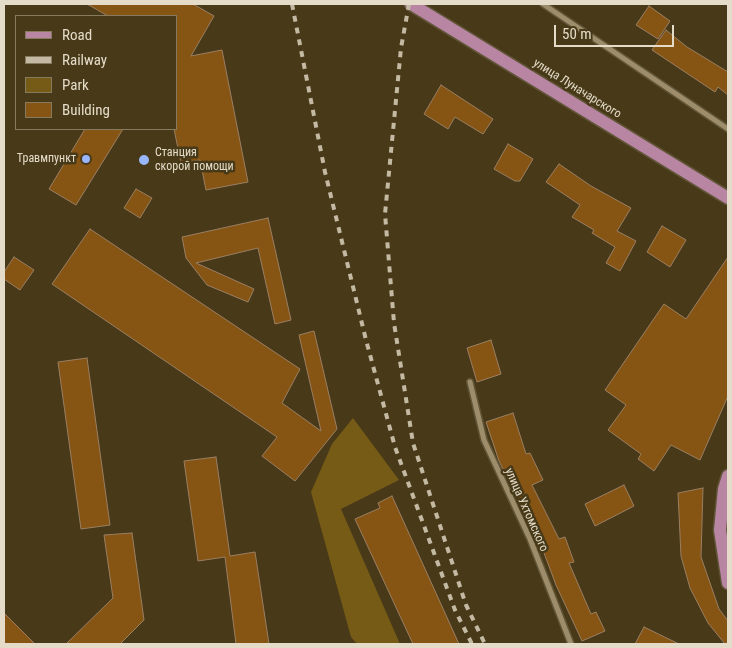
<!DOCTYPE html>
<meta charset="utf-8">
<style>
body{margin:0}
#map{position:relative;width:732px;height:648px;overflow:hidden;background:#483a18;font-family:"Roboto Condensed",sans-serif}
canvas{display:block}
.frame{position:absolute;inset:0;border:5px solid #e4dcc9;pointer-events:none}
.legend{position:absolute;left:15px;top:15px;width:162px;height:115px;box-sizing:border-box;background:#483a18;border:1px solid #867b5f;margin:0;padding:6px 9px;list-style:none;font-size:15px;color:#e4dcc9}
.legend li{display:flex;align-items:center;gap:10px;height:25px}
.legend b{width:25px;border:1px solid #867b5f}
.scale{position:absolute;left:554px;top:25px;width:120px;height:22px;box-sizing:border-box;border:2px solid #e4dcc9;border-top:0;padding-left:6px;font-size:15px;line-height:18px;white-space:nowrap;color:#e4dcc9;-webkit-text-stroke:4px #483a18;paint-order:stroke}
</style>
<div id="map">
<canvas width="732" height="648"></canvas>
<div class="frame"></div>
<ul class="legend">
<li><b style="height:6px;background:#b886a3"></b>Road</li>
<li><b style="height:6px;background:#c4baa4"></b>Railway</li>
<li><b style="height:14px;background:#755b16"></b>Park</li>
<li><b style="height:14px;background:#865413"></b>Building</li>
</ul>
<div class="scale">50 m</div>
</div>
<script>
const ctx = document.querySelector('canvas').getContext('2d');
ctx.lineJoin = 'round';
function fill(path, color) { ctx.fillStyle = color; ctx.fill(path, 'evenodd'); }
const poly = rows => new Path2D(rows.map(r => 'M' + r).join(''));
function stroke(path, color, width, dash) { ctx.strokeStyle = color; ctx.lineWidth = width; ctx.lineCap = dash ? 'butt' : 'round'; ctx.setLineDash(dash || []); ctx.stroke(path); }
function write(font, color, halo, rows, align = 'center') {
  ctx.font = font + ' "Roboto Condensed",sans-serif'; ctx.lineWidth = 5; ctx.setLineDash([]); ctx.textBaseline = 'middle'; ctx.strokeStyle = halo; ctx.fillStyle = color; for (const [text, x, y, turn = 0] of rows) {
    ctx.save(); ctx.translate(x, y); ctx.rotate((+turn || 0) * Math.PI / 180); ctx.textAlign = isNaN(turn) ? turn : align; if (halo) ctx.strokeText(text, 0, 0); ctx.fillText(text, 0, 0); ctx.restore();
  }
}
fill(poly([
 [353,418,399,480,341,509,400,644,357,644,351,637,311,492,332,444]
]), '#755b16');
const building = poly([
 [87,4,193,4,214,16,191,56,222,50,248,182,206,190,200,160,181,163,174,129,176,129,176,16,108,16,87,4],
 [649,6,670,21,658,39,636,25,649,6],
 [666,30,687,47,728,72,728,95,718,87,715,92,652,50,666,30],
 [441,85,493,119,483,134,455,117,448,129,424,114,441,85],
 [85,129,123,129,76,205,49,189,85,129],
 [508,144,533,159,520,181,515,181,494,169,508,144],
 [559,164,591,186,631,208,617,231,636,241,620,271,606,263,615,247,592,233,594,230,572,217,580,205,546,182,559,164],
 [136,189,152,198,140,218,124,208,136,189],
 [268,218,291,320,275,324,258,248,196,263,254,289,248,302,207,285,186,258,182,237,268,218],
 [662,226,686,240,670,267,647,252,662,226],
 [90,229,300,369,282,403,321,431,299,335,314,331,337,429,295,481,262,456,277,437,52,284,90,229],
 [14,257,34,270,20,290,4,279,4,272,14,257],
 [728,257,728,396,700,460,671,445,654,471,638,459,641,454,608,430,626,405,605,390,664,304,686,319,728,257],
 [491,340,501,374,477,382,467,348,491,340],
 [87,358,110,525,81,529,58,362,87,358],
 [513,413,526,454,530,453,543,480,532,485,559,539,565,537,574,562,569,563,591,614,596,612,605,631,582,641,556,585,541,545,499,461,486,422,513,413],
 [216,457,230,556,255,552,269,644,236,644,225,557,198,561,184,461,216,457],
 [624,485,634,506,595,526,585,504,624,485],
 [703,488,701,557,719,609,728,621,728,644,725,644,708,623,690,588,681,556,678,493,703,488],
 [392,496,459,644,413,644,355,519,380,508,378,503,392,496],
 [132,533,144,620,120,644,66,644,113,598,104,535,132,533],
 [4,613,35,644,4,644,4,613],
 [644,627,679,644,635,644,644,627]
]);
fill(building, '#865413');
stroke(building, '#9b7f63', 1);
const minor = poly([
 [543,4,728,129],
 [470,382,484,440,530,539,571,644]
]);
const primary = poly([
 [411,4,728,198],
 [728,476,724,489,720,530,728,583]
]);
stroke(minor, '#615538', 8);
stroke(primary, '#615538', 15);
stroke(minor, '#9d8d6a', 5);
stroke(primary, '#b886a3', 12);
stroke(poly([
 [292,4,325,172,366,340,395,447,455,610,472,644],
 [409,4,401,48,385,214,394,323,413,443,466,605,485,644]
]), '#c4baa4', 4, [6, 6]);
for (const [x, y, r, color] of [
 [86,159,5,"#98b5fd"],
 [144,160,6,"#98b5fd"]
]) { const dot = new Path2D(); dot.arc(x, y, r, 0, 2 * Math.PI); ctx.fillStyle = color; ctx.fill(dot); stroke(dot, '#483a18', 2); }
write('12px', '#e4dcc9', '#483a18', [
 ["улица Луначарского",577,89,32],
 ["улица Ухтомского",526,510,66]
]);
write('12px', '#e4dcc9', '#483a18', [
 ["Станция",155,153],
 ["скорой помощи",155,167],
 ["Травмпункт",76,159,"right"]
], 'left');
</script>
